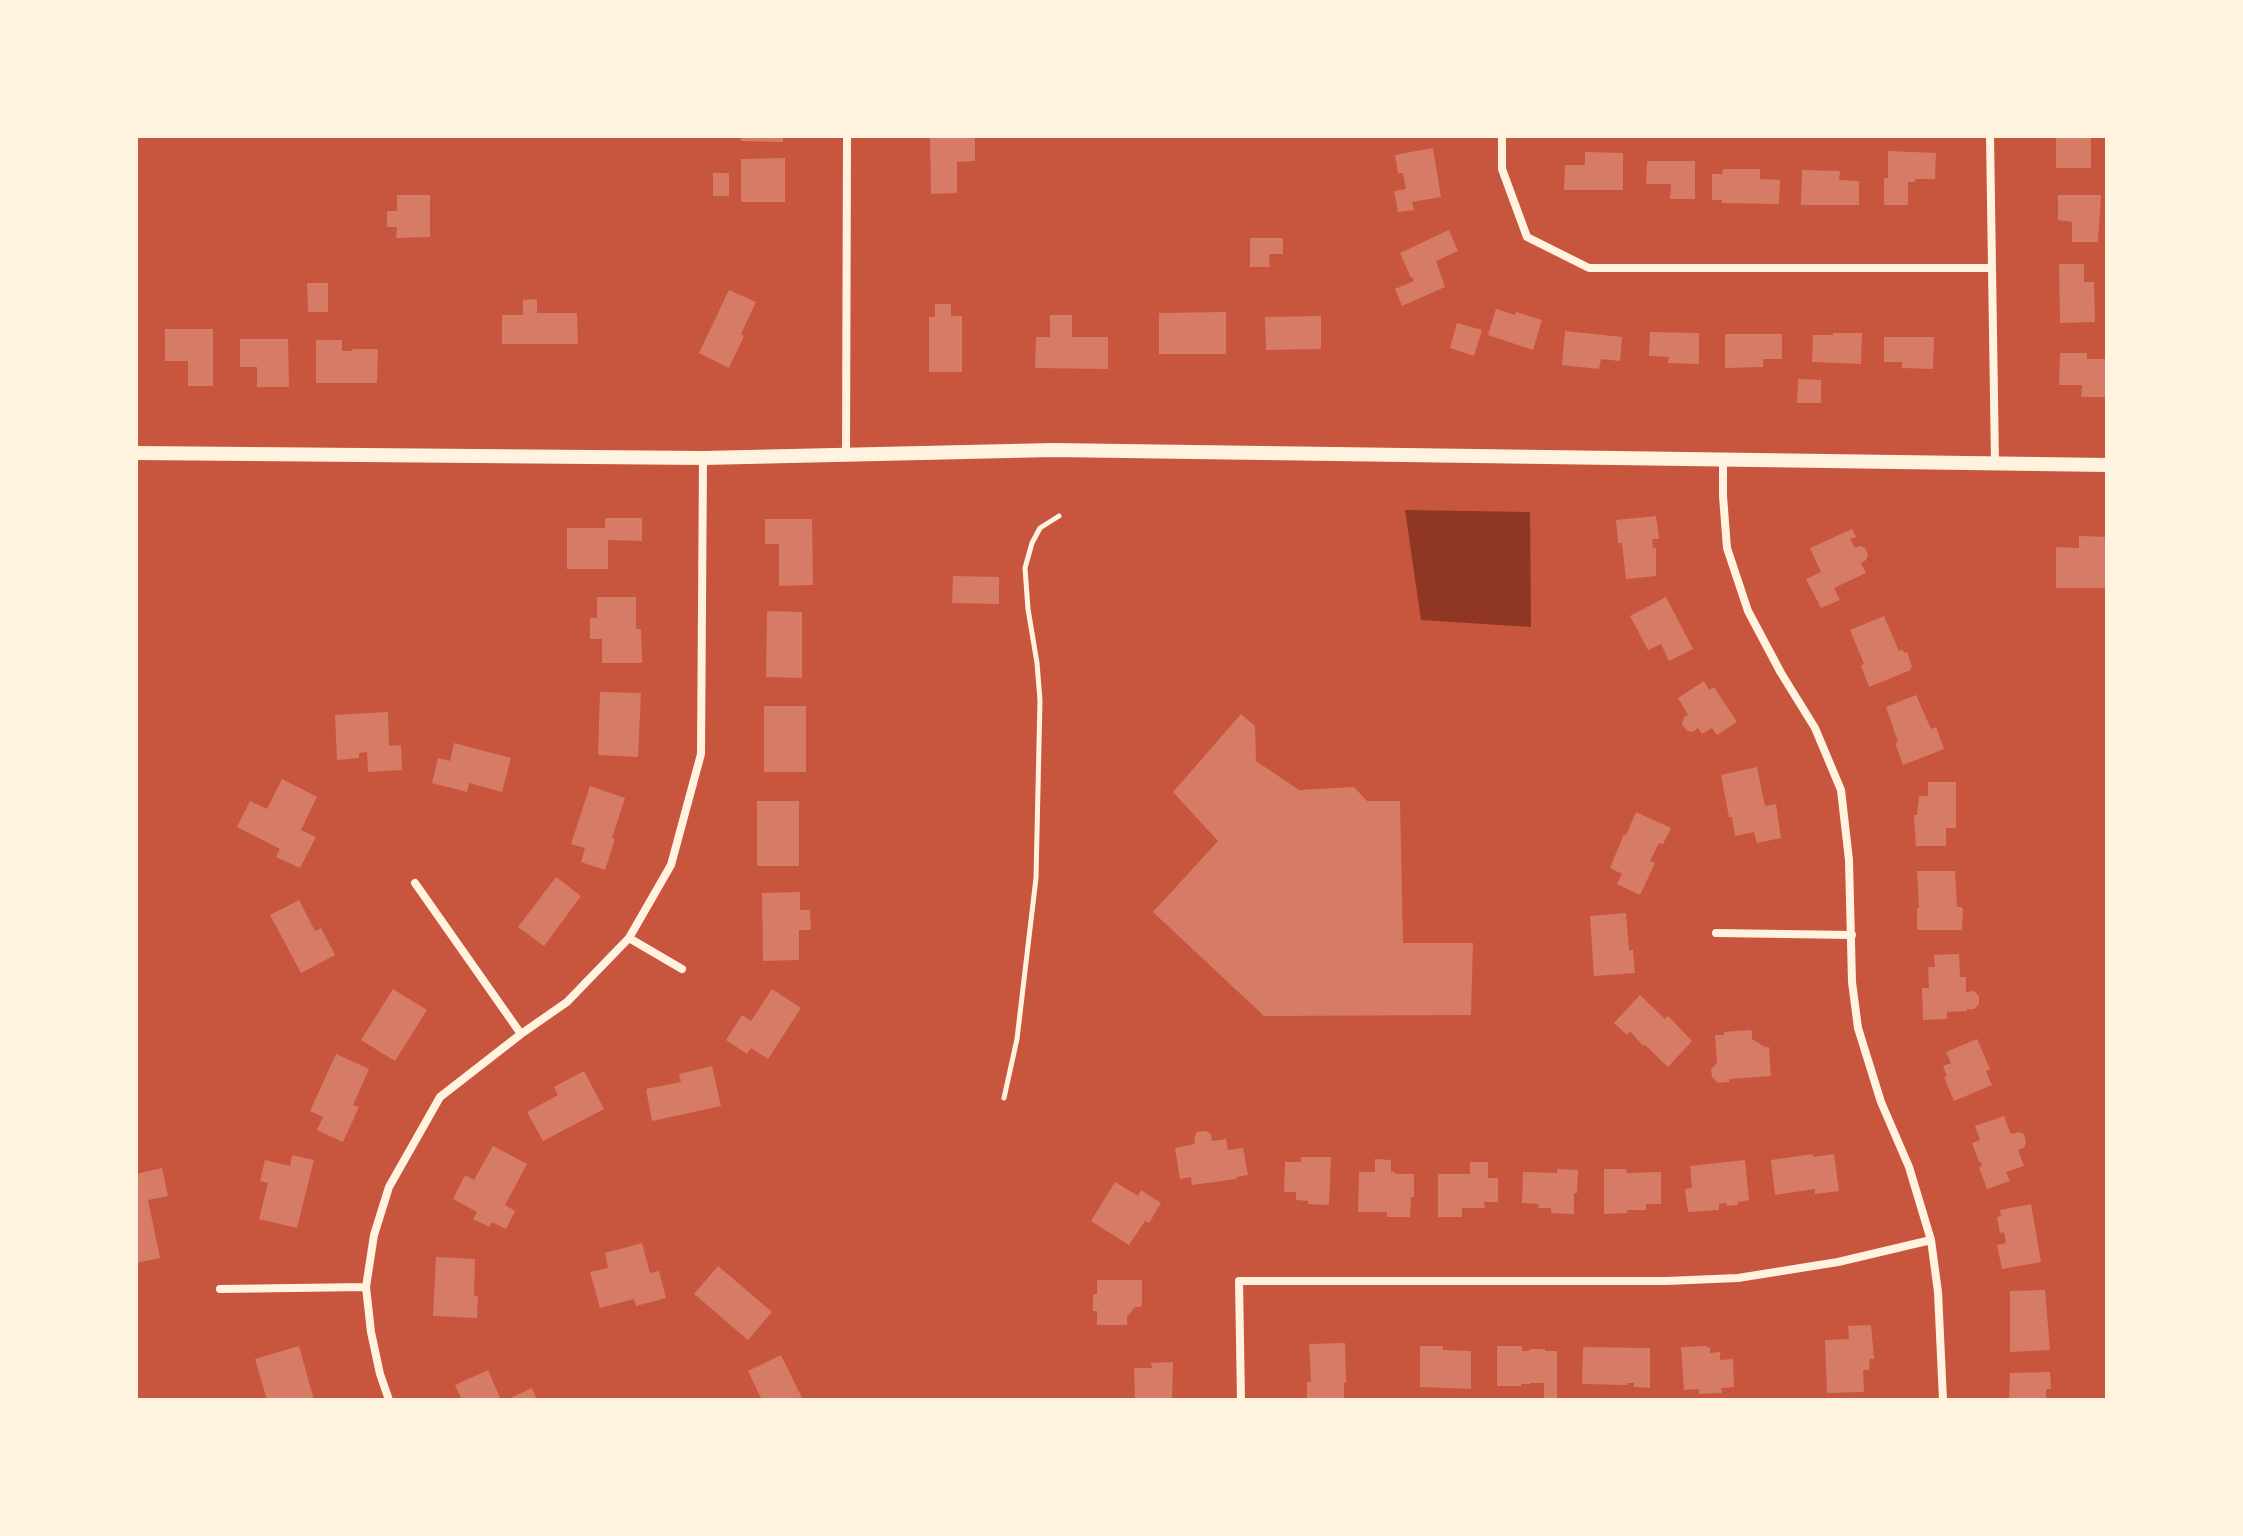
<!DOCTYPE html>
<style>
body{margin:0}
#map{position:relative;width:2243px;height:1536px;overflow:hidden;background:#c8553d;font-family:"Exo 2",sans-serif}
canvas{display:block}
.frame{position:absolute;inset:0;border:138px solid #fff3e0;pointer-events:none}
</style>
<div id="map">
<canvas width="2243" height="1536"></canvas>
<div class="frame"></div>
</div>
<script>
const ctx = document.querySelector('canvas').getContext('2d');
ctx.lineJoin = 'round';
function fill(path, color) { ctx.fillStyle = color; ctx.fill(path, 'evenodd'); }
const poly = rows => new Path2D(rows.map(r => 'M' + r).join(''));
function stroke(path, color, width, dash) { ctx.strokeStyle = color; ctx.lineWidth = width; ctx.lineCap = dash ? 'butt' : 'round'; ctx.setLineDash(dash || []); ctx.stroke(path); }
fill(poly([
 [1405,510,1530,512,1531,627,1421,620]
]), '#8f3625');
fill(poly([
 [741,136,783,136,783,142,741,141],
 [930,136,975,136,975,161,957,162,957,193,931,194],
 [2056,136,2091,136,2091,168,2056,168],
 [1433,148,1441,197,1412,202,1414,210,1398,212,1394,191,1406,189,1403,173,1398,173,1395,155],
 [1888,151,1936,153,1935,179,1915,179,1915,182,1908,182,1908,205,1884,205,1884,178,1888,178],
 [1585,152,1623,153,1623,190,1564,190,1565,165,1585,165],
 [785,158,785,202,741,202,741,159],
 [1647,161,1695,161,1695,199,1670,199,1671,184,1646,184],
 [1723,169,1760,169,1760,179,1780,180,1779,204,1722,203,1722,200,1712,200,1712,174,1722,174],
 [1802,170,1840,171,1839,180,1859,181,1859,205,1801,205],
 [713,173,729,173,729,196,713,196],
 [397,195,430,195,430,237,396,238,397,227,387,227,387,211,397,211],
 [2058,195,2101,195,2098,242,2072,242,2072,222,2058,220],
 [1449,230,1458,251,1436,261,1445,287,1402,306,1395,289,1414,281,1412,277,1411,278,1400,253],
 [1250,238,1283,238,1283,254,1269,254,1270,267,1250,267],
 [2059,264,2084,264,2084,282,2094,282,2095,322,2060,323],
 [307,283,328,283,328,312,308,312],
 [729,290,756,302,741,334,744,336,729,368,699,353],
 [537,299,537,313,577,313,578,344,502,344,502,315,523,315,523,300],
 [935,304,951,304,951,316,962,316,962,372,929,372,929,317,935,317],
 [1496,309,1515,315,1516,312,1542,320,1533,350,1488,335],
 [1226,312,1226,354,1159,354,1159,313],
 [1050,315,1072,315,1072,337,1108,337,1108,369,1035,368,1036,337,1050,337],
 [1321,316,1321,349,1266,350,1265,317],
 [1457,323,1482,330,1474,356,1450,348],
 [165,329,213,329,213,386,188,386,188,361,165,361],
 [1565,331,1622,337,1620,361,1601,359,1599,369,1562,365],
 [1650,332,1699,333,1699,364,1668,363,1669,357,1649,356],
 [1833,333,1862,333,1861,364,1812,362,1813,335,1833,335],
 [1725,334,1782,334,1782,359,1763,359,1763,367,1725,368],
 [1884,337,1934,337,1933,369,1902,368,1902,362,1884,362],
 [240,339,288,339,289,387,257,387,257,367,240,367],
 [316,340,342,340,342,351,352,351,353,349,378,349,377,383,316,383],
 [2060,353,2087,353,2087,359,2107,359,2107,397,2081,397,2082,385,2059,385],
 [1798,379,1821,380,1821,403,1797,403],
 [1656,516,1659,539,1652,539,1653,548,1656,548,1656,576,1626,579,1622,543,1618,543,1616,520],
 [605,518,642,518,642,541,608,540,608,569,567,569,567,528,605,528],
 [765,519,812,519,813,585,779,586,779,544,765,544],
 [1852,529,1856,537,1850,539,1855,548,1860,546,1865,548,1868,555,1866,560,1861,563,1866,573,1834,588,1840,600,1821,608,1806,579,1821,572,1810,548],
 [2079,536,2107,537,2106,588,2056,588,2056,547,2079,548],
 [953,576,999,577,999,604,952,603],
 [597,597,636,597,636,629,641,629,642,663,602,663,602,639,590,639,590,618,597,618],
 [1666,597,1693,649,1669,661,1661,644,1648,650,1630,616],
 [767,611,802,612,802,678,766,677],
 [1884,616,1899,651,1903,650,1904,653,1907,652,1912,667,1910,668,1911,670,1869,687,1861,666,1864,664,1850,630],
 [1704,681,1709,690,1714,687,1737,722,1717,735,1712,728,1702,734,1698,728,1693,732,1687,731,1682,724,1684,717,1688,715,1678,698],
 [600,692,641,693,638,757,598,755],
 [1916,695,1931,729,1936,727,1944,749,1903,765,1895,743,1898,742,1886,707],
 [764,706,806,706,806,772,764,772],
 [388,712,389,746,401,745,402,770,368,772,367,752,359,753,359,758,337,760,335,715],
 [1241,714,1255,726,1256,761,1299,790,1354,787,1367,801,1400,801,1403,943,1473,943,1471,1015,1264,1016,1153,912,1218,841,1173,792],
 [454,743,511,758,502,792,469,783,467,792,432,783,438,758,450,761],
 [1757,767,1765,806,1776,804,1781,838,1757,843,1754,832,1735,836,1732,817,1729,817,1721,775],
 [282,779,317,797,301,830,316,837,300,868,276,857,280,849,237,827,250,801,267,809],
 [1928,782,1956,782,1956,828,1946,828,1946,846,1916,846,1914,815,1917,815,1919,796,1928,796],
 [590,786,625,798,612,838,615,839,605,870,581,862,585,848,571,844],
 [757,801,799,801,799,866,757,866],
 [1636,812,1671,828,1663,844,1659,843,1650,861,1655,863,1640,895,1617,884,1622,874,1610,868,1624,834,1626,835],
 [1917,871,1955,871,1957,907,1961,907,1963,909,1962,930,1917,930,1917,908,1919,908],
 [556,877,581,896,544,946,518,927],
 [800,892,800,910,810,910,811,930,799,930,799,960,763,961,762,893],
 [299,900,315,931,321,928,335,955,301,973,270,915],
 [1626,913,1629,950,1633,950,1635,973,1594,976,1590,916],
 [1959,954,1960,977,1966,977,1966,992,1974,991,1979,996,1979,1004,1974,1009,1967,1009,1967,1011,1947,1012,1947,1019,1923,1020,1922,988,1929,988,1928,967,1935,967,1934,955],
 [393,989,427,1010,395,1061,361,1040],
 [772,989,801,1008,768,1059,751,1048,747,1054,726,1040,742,1015,751,1021],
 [1640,995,1665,1019,1668,1016,1692,1041,1668,1067,1645,1045,1643,1046,1630,1031,1627,1035,1614,1023],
 [1749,1030,1752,1031,1752,1039,1765,1047,1769,1047,1771,1076,1729,1079,1729,1082,1718,1083,1712,1077,1711,1069,1717,1063,1715,1035,1724,1035,1724,1032],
 [1977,1039,1990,1069,1986,1071,1992,1085,1954,1101,1944,1077,1947,1076,1943,1066,1951,1063,1946,1052],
 [336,1054,369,1069,353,1105,359,1107,343,1142,317,1130,323,1117,310,1111],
 [712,1066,721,1106,652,1121,646,1089,681,1082,679,1074],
 [584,1071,604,1109,543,1141,527,1112,558,1095,554,1087],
 [2004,1116,2010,1132,2012,1134,2018,1132,2024,1134,2026,1142,2024,1148,2018,1150,2024,1166,2006,1172,2010,1181,1987,1189,1979,1167,1982,1166,1981,1162,1979,1162,1972,1143,1980,1140,1975,1126],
 [1206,1131,1211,1134,1212,1141,1226,1139,1228,1150,1243,1148,1248,1175,1236,1177,1237,1179,1192,1185,1191,1177,1180,1179,1175,1148,1195,1144,1194,1138,1197,1132],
 [493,1146,527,1164,505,1205,515,1211,506,1229,492,1222,489,1227,473,1219,477,1212,453,1199,465,1175,474,1180],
 [1813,1154,1813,1157,1834,1154,1839,1191,1815,1194,1815,1189,1775,1195,1771,1160],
 [292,1155,314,1160,297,1228,259,1219,268,1183,260,1181,265,1160,290,1166],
 [1301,1157,1331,1157,1329,1205,1308,1204,1308,1201,1296,1200,1296,1192,1284,1192,1285,1162,1301,1162],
 [1375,1159,1391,1160,1391,1172,1395,1172,1395,1174,1414,1174,1414,1197,1411,1197,1410,1217,1387,1217,1387,1212,1358,1212,1359,1172,1375,1172],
 [1745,1160,1749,1200,1738,1202,1738,1205,1727,1206,1726,1203,1719,1204,1719,1210,1688,1212,1685,1189,1692,1188,1690,1166],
 [1470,1162,1488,1162,1488,1178,1498,1178,1498,1202,1484,1202,1485,1208,1462,1208,1462,1217,1438,1217,1438,1174,1470,1174],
 [162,1168,168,1196,148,1200,160,1258,136,1263,136,1174],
 [1557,1169,1578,1170,1577,1193,1574,1193,1574,1214,1551,1213,1551,1208,1538,1208,1539,1204,1522,1203,1523,1172,1557,1173],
 [1604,1169,1626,1169,1627,1173,1661,1172,1661,1204,1646,1204,1646,1210,1627,1210,1627,1213,1604,1214],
 [1115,1182,1138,1196,1141,1190,1161,1203,1149,1223,1145,1221,1129,1245,1091,1221],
 [2031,1204,2041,1262,2002,1269,1997,1245,2006,1243,2004,1232,2000,1233,1997,1217,2001,1216,2000,1210],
 [642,1243,650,1273,659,1271,666,1298,636,1306,634,1299,600,1308,590,1272,608,1268,605,1253],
 [436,1257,475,1259,474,1296,478,1296,477,1318,433,1316],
 [718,1266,772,1312,748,1340,694,1294],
 [1097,1280,1142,1280,1142,1304,1141,1307,1135,1307,1127,1317,1127,1325,1097,1325,1097,1311,1093,1311,1093,1294,1097,1294],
 [2045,1290,2050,1350,2010,1352,2010,1291],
 [1871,1325,1874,1359,1870,1359,1869,1370,1863,1370,1864,1392,1827,1393,1825,1340,1849,1339,1848,1326],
 [1345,1343,1346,1383,1344,1383,1344,1400,1307,1400,1307,1382,1311,1382,1309,1344],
 [299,1346,314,1400,267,1400,255,1359],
 [1420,1346,1443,1346,1443,1350,1471,1351,1471,1389,1420,1387],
 [1497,1346,1522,1346,1522,1351,1529,1351,1530,1349,1545,1349,1545,1351,1557,1351,1557,1400,1544,1400,1544,1383,1530,1383,1530,1384,1521,1384,1521,1386,1497,1386],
 [1707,1346,1707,1348,1710,1347,1710,1353,1720,1352,1720,1360,1733,1359,1734,1387,1721,1388,1722,1393,1699,1394,1699,1389,1684,1390,1681,1347],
 [1583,1347,1650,1348,1650,1388,1634,1387,1634,1383,1627,1383,1627,1385,1582,1384],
 [781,1355,803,1400,762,1400,748,1371],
 [1173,1362,1172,1400,1135,1400,1134,1368,1152,1368,1151,1363],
 [488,1370,501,1400,462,1400,455,1385],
 [2050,1372,2051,1389,2046,1389,2046,1400,2009,1400,2010,1373],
 [532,1388,537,1400,506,1400]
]), '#d67c66');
stroke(poly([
 [1004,1098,1017,1039,1036,878,1040,700,1037,663,1028,609,1025,568,1032,543,1040,528,1059,516]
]), '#fff3e0', 5);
stroke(poly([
 [1502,136,1502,169,1527,237,1589,268,1992,268],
 [1990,136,1995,464],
 [846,455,847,136],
 [1723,459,1723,496,1727,548,1748,611,1781,673,1815,728,1841,790,1849,860,1852,982,1858,1028,1881,1102,1909,1167,1931,1240,1938,1292,1943,1400],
 [415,883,521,1034],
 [1716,933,1852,935],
 [629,938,682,969],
 [220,1289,366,1287],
 [389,1400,380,1374,371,1332,366,1287,374,1235,389,1187,440,1097,521,1034,567,1002,629,938,671,865,701,754,703,458],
 [1241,1400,1239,1281,1666,1281,1738,1278,1838,1262,1931,1240]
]), '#fff3e0', 8);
stroke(poly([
 [136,453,703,458,1053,450,2107,465]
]), '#fff3e0', 14);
</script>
